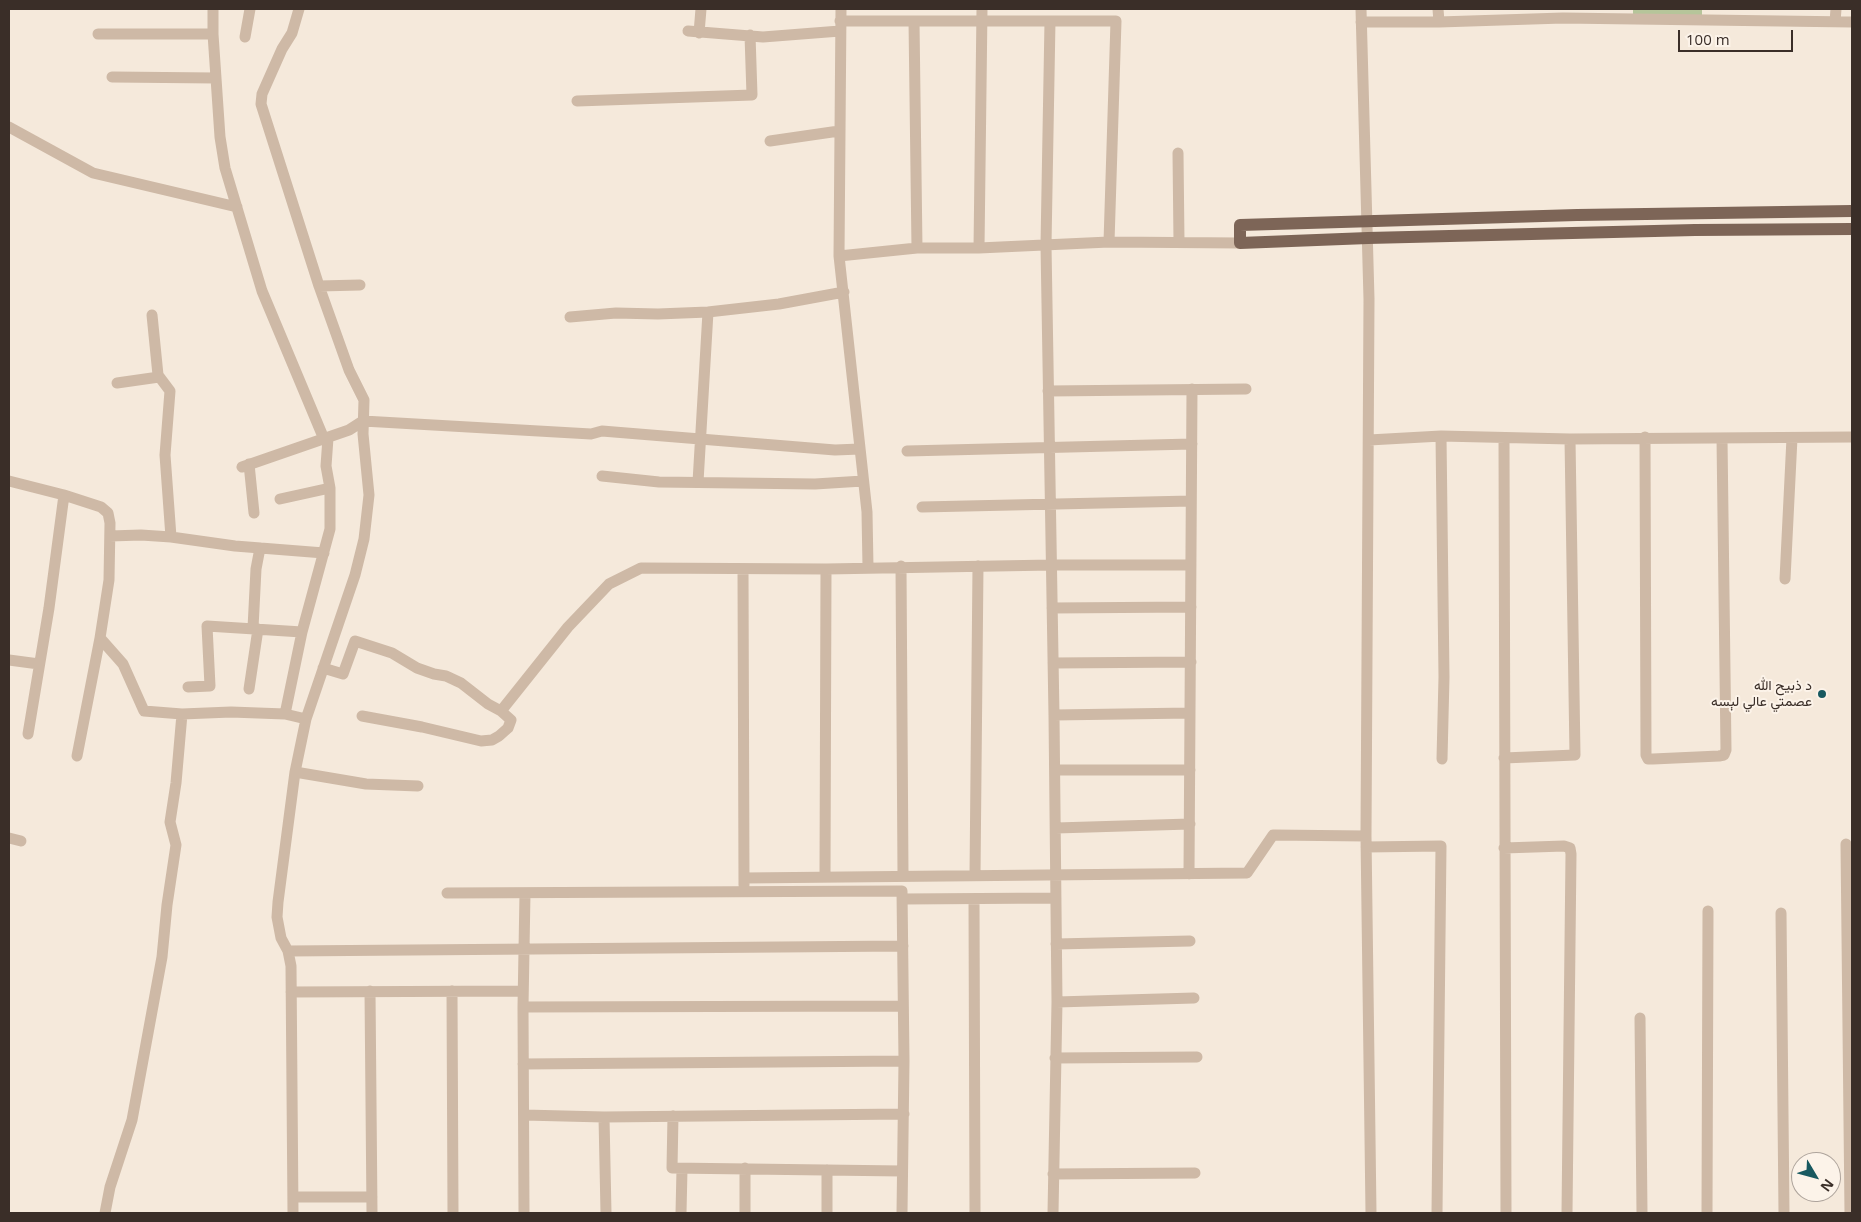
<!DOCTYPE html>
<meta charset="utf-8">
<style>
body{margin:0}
#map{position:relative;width:1861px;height:1222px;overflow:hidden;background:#f5e9db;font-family:"Open Sans",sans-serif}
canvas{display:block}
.frame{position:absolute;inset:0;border:10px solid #3a2e28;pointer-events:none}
.north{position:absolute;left:1791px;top:1152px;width:50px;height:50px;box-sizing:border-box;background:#fcf3e9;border:1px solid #aea49c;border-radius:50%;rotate:127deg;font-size:14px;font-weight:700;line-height:20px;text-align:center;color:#3a2e28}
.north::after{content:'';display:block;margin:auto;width:18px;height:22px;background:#185960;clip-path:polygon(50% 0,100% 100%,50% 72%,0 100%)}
.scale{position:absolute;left:1678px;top:30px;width:115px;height:22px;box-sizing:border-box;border:2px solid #3a2e28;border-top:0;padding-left:6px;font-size:15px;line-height:18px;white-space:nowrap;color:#3a2e28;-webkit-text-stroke:4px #fcf3e9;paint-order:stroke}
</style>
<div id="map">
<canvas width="1861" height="1222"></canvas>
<div class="frame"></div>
<div class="north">N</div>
<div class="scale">100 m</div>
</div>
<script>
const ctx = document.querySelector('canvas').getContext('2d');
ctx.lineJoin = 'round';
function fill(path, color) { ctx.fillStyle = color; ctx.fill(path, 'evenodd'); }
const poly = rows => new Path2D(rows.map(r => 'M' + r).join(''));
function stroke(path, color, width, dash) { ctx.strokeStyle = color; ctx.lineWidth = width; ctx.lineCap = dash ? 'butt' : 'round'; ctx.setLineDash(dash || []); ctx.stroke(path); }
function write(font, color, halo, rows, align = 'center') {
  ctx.font = font + ' "Open Sans",Vazirmatn,sans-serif'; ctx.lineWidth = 4; ctx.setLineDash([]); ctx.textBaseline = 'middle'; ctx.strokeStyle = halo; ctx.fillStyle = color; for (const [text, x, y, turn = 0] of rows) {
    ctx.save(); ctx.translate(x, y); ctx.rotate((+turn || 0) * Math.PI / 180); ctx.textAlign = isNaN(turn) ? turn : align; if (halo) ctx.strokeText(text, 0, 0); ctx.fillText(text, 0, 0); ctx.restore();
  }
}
fill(poly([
 [1633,9,1702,9,1702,21,1633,20]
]), '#b6c59a');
stroke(poly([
 [213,9,213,34,220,137,225,168,262,291,324,439],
 [841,9,839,256,867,512,868,567],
 [1361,9,1369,299,1366,836,1371,1213],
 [1438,9,1439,22],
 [840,21,1116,21,1109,242],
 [914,21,917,248],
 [1050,21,1046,245,1054,715,1057,1002,1053,1213],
 [1361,22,1439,22,1563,18,1852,22],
 [1835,22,1836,9],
 [688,31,763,37,840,31],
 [699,33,701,9],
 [98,34,213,34],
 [245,37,250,9],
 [112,77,216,78],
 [577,101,752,95,750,35],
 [9,127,93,173,237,207],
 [770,141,839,131],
 [1178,153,1179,242],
 [979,248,982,9],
 [839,256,917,248,979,248,1109,242,1240,243],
 [319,286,360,285],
 [152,315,158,375,170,391,165,455,171,537],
 [570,317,616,313,658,314,708,312,779,304,844,292],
 [117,383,159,377],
 [1048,391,1246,389],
 [1441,436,1444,677,1442,759],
 [1645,437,1646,755,1648,759,1653,759,1719,756,1724,755,1726,750,1722,438],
 [1504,438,1506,1213],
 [1369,440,1441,436,1570,439,1852,437],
 [907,451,1192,444],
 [249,464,254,513],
 [242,467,349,430,363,421,591,434,602,431,835,450,860,449],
 [602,476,659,482,815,484,863,481],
 [9,481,64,495,101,507,108,513,110,523,109,580,100,638,77,756],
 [698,482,708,312],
 [280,499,330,488],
 [922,507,1191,501],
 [110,536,141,535,171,537,235,546,324,553],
 [901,566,903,875],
 [743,569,744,885],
 [1785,579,1792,438],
 [1052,608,1191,607],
 [253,628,256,569,260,548],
 [100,638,123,664,144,711,182,714,231,712,285,714,306,719],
 [9,660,39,664],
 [1053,663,1191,662],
 [323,668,343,674,355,641,392,653,417,668,434,674,446,676,461,683,488,704,501,711,511,720,508,728,499,736,492,740,481,741,422,727,362,716],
 [188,687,210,686,207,626,302,632],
 [249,689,258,629],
 [501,711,568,627,609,584,641,568,826,569,1052,565,1191,565],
 [285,714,302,632,330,529,330,488,326,466,328,438],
 [1054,715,1190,713],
 [28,734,49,608,64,495],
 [1504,758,1575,755,1570,439],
 [1055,770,1190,770],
 [295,772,366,784,418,786],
 [1056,828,1190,824],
 [9,838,21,841],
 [1846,844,1850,1213],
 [1366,847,1441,846,1437,1213],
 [1504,848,1564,846,1570,848,1571,854,1567,1213],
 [1189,874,1192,389],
 [975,875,978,566],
 [825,876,826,569],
 [744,878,1247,873,1273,835,1366,836],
 [447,893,902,891,904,1061,902,1213],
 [903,899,1056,898],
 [974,899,975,1213],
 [1781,913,1784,1213],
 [1056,944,1190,941],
 [288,951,903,946],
 [370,991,372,1213],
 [452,991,453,1213],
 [291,992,523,991],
 [1057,1002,1194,998],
 [523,1007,903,1006],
 [1640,1018,1642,1213],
 [1055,1058,1197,1057],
 [523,1064,904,1061],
 [524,1115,604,1117,904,1114],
 [673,1116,672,1168,902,1171],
 [604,1117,606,1213],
 [1053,1174,1195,1173],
 [293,1197,372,1197],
 [105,1213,110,1187,132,1120,162,957,167,905,176,845,170,822,176,783,182,714],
 [293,1213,291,966,288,951,281,938,277,917,278,902,295,772,306,719,355,575,364,539,369,495,363,434,364,400,349,370,319,286,261,104,262,94,282,49,292,33,299,9],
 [524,1213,523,1007,525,893],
 [681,1213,682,1169],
 [745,1213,745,1168],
 [827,1213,827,1170],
 [1707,1213,1708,911]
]), '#ceb9a6', 11);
stroke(poly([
 [1852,211,1577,215,1240,225,1240,243,1368,238,1695,230,1852,229]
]), '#7d6557', 12);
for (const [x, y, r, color] of [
 [1822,694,5,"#185960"]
]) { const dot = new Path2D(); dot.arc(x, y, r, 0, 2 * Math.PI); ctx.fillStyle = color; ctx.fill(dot); stroke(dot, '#fcf3e9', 2); }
write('14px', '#3a2e28', '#fcf3e9', [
 ["د ذبیح الله",1812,686],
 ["عصمتي عالي لېسه",1812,702]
], 'right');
</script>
